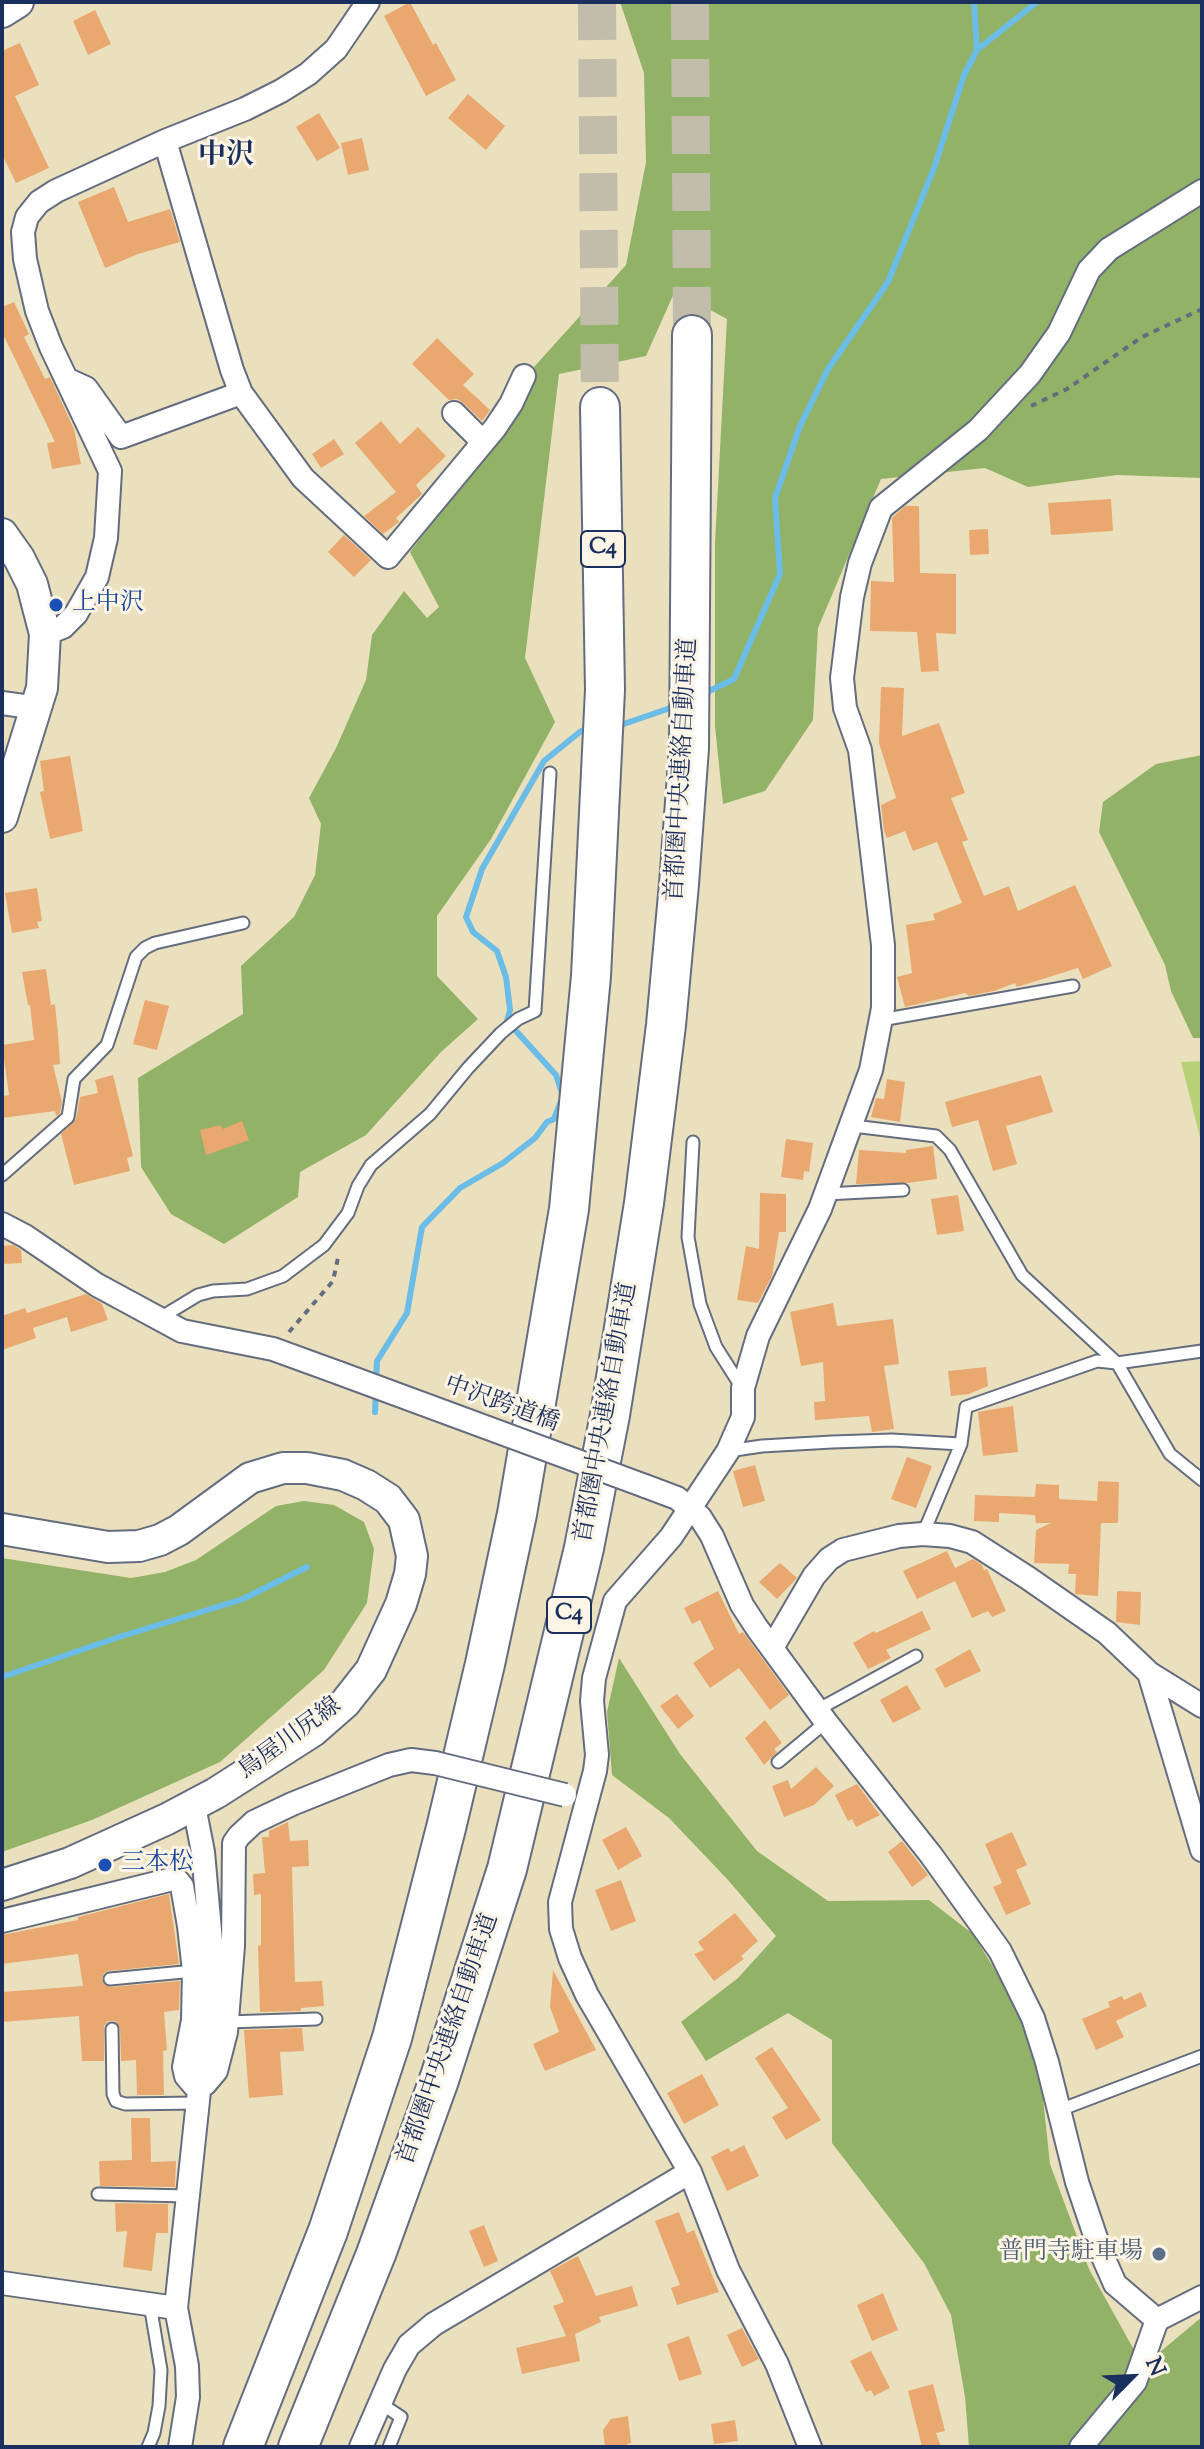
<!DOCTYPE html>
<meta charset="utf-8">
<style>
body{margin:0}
#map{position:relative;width:1204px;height:2449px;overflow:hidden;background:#ebe0bd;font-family:"Sorts Mill Goudy",serif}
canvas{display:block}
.frame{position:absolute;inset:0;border:4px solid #1b2f5e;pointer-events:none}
.north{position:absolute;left:1092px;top:2337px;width:80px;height:80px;-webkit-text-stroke:6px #fcf5e5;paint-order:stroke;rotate:66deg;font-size:22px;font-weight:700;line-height:32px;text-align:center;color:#1b2f5e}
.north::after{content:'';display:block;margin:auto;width:28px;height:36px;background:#1b2f5e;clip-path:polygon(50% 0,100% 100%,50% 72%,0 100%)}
</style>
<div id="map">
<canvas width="1204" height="2449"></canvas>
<div class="frame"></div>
<div class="north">N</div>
</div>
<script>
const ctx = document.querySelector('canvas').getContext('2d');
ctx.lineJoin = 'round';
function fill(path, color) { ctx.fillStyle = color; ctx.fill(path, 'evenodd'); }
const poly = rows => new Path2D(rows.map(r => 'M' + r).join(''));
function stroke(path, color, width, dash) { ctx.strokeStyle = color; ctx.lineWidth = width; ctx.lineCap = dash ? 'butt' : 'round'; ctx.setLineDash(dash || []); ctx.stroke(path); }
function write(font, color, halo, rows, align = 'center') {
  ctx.font = font + ' "Sorts Mill Goudy","Noto Serif JP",serif'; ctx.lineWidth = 6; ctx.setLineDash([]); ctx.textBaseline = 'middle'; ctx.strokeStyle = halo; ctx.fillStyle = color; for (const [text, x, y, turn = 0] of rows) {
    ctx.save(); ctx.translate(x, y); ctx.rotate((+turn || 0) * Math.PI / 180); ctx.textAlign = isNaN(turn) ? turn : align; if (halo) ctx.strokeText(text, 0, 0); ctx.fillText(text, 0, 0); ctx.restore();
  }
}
fill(poly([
 [1202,1061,1202,1145,1181,1062]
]), '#b8d176');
fill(poly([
 [620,2,1202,2,1202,478,1117,475,1028,487,985,468,881,479,818,628,813,720,765,791,723,804,715,726,715,543,727,319,675,291,646,356,559,374,525,658,555,722,491,839,437,916,437,976,478,1019,441,1052,366,1135,300,1172,298,1197,224,1244,171,1214,141,1167,138,1078,243,1014,241,966,294,917,315,875,321,824,309,798,336,748,366,680,372,635,404,591,427,618,439,607,410,552,522,406,534,367,626,265,646,162,644,73],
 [1202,755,1202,1038,1193,1038,1171,991,1165,965,1099,832,1103,802,1156,764],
 [304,1501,334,1505,364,1522,374,1549,367,1603,324,1670,220,1762,92,1820,2,1852,2,1558,131,1578,165,1572,196,1560,276,1506],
 [619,1658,680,1754,757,1851,828,1901,929,1900,973,1934,1007,1990,1039,2061,1050,2164,1089,2269,1143,2366,1202,2317,1202,2447,969,2447,965,2397,951,2315,924,2263,832,2143,832,2040,788,2013,706,2061,681,2022,738,1978,776,1936,728,1880,669,1818,612,1775,607,1712]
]), '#92b367');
stroke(poly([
 [974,2,977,50],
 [701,695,734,679,780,574,775,498,800,426,828,369,888,282,934,168,964,75,977,50,1037,2],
 [615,727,676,706],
 [376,1381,377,1361,407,1313,422,1227,460,1188,503,1163,535,1138,547,1122,554,1119,563,1096,556,1075,507,1021,510,1010,506,977,497,951,473,932,466,917,482,869,544,761,581,731,592,730],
 [375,1412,376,1392],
 [2,1677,119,1637,243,1599,307,1567]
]), '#6bbce6', 6);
fill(poly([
 [410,2,433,45,436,43,456,80,426,96,384,16],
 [95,10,111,44,88,55,73,21],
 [20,43,39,85,15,96,49,168,16,183,2,154,2,51],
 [468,94,505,126,486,150,448,118],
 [319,113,340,148,317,161,296,127],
 [362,138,369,170,348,175,341,143],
 [114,187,128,222,170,209,180,242,138,254,105,268,78,202],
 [14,302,29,334,24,337,45,379,50,377,74,429,81,464,52,469,47,443,55,442,2,332,2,307],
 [437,338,474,374,463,385,490,410,482,421,463,403,457,399,449,400,412,364],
 [381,421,400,444,418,427,446,456,416,485,422,494,396,518,399,522,383,534,364,516,396,492,355,443],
 [334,439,344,454,321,468,312,454],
 [1111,499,1113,531,1051,535,1048,503],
 [905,506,919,506,920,573,956,574,956,634,936,633,939,671,921,672,917,632,870,631,871,581,894,582,892,518],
 [988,529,989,554,970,555,969,530],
 [344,535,371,560,354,577,328,552],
 [881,687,904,688,902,736,939,723,965,793,951,798,968,840,962,842,984,896,1009,886,1018,911,1075,885,1112,966,1083,979,1078,968,1017,987,1015,983,994,991,969,996,965,993,905,1007,897,977,912,973,906,925,935,920,933,914,962,903,937,842,913,851,905,831,887,838,884,831,881,805,896,798,879,743],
 [70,756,83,831,50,839,40,792,44,791,40,761],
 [37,888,42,921,37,922,39,928,12,933,5,893],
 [46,969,51,1005,55,1004,58,1034,60,1064,53,1065,62,1102,60,1113,56,1116,55,1111,2,1118,2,1096,9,1095,2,1045,34,1040,30,1005,28,1005,22,972],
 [145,1000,169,1006,157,1050,133,1044],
 [113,1075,133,1156,127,1158,130,1171,74,1185,61,1134,76,1119,80,1097,98,1093,95,1080],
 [1041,1075,1053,1112,1006,1126,1017,1164,993,1171,978,1120,952,1127,945,1102],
 [887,1079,905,1082,900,1122,871,1117,876,1098,884,1099],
 [242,1121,249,1140,206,1155,200,1130,221,1125,223,1129],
 [786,1139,813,1143,809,1172,804,1171,803,1180,781,1177],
 [933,1146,937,1179,907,1183,856,1184,859,1150,906,1153,906,1150],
 [760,1193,786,1194,786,1232,779,1232,772,1276,758,1303,737,1300,746,1246,759,1249],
 [958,1195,964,1231,937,1235,931,1199],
 [13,1245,21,1250,22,1263,2,1264,2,1246],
 [86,1294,102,1304,108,1320,71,1332,67,1317,33,1328,36,1338,2,1350,2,1316,25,1308,27,1313],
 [833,1303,837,1326,893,1319,899,1364,884,1366,894,1429,872,1432,869,1416,815,1420,814,1402,825,1401,823,1362,801,1366,790,1312],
 [986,1367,988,1386,969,1394,951,1396,948,1371],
 [1013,1406,1018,1452,983,1456,978,1412],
 [907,1457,932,1466,916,1508,891,1499],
 [755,1465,765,1501,743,1507,733,1471],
 [1098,1481,1119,1482,1118,1523,1101,1523,1098,1596,1075,1594,1076,1574,1068,1574,1069,1564,1034,1563,1036,1530,1051,1523,1036,1523,1035,1515,999,1513,999,1522,974,1521,975,1495,1035,1497,1036,1484,1059,1485,1059,1499,1097,1501],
 [947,1551,955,1568,973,1559,982,1565,984,1570,987,1569,1006,1611,992,1617,988,1611,972,1618,955,1581,917,1599,903,1571],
 [780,1563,797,1578,777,1599,759,1582],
 [718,1591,739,1634,743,1632,789,1695,770,1710,739,1668,710,1688,693,1663,714,1649,700,1620,692,1624,684,1608],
 [1117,1591,1141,1592,1140,1625,1116,1622],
 [922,1611,931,1629,886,1650,891,1658,868,1669,853,1643,874,1631,876,1633],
 [970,1649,981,1671,945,1688,935,1669],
 [907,1685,921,1709,893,1723,880,1700],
 [677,1694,694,1716,678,1729,660,1706],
 [765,1720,782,1743,774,1749,777,1752,764,1765,745,1738],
 [816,1767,834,1786,814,1805,784,1817,772,1786,788,1780,791,1789],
 [857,1784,880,1815,856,1827,852,1819,848,1821,835,1795],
 [288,1822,290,1841,308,1840,309,1866,292,1867,295,1982,322,1981,324,2006,301,2008,301,2011,260,2012,258,1946,261,1945,261,1894,254,1895,253,1874,265,1873,262,1837,269,1837,269,1831],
 [626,1827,642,1856,618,1870,602,1840],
 [1012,1832,1027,1865,1016,1870,1031,1904,1006,1915,993,1887,1002,1883,985,1844],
 [902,1841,928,1875,912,1887,888,1852],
 [621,1880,636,1921,611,1931,595,1890],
 [169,1894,179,1964,109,1971,104,1973,102,1979,104,1984,111,1987,180,1981,179,2010,164,2012,167,2050,163,2051,164,2095,137,2095,136,2060,121,2061,120,2029,115,2021,108,2021,104,2026,104,2061,82,2061,79,2016,2,2022,2,1992,83,1986,78,1954,2,1964,2,1935,78,1920,78,1917],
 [735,1913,758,1941,741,1956,744,1959,714,1981,694,1954,704,1950,698,1942],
 [553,1970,596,2050,545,2071,533,2044,559,2032,550,2007],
 [1141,1992,1147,2006,1116,2021,1124,2037,1096,2050,1082,2019,1110,2007,1108,2002,1122,1996,1124,2000],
 [302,2028,304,2051,280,2052,283,2095,249,2098,244,2030],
 [772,2047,821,2120,786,2140,772,2117,788,2108,755,2058],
 [702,2074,719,2105,684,2124,667,2093],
 [131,2118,150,2118,151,2162,176,2161,175,2187,100,2186,99,2161,132,2160],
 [744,2145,759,2176,727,2191,711,2157,728,2148,731,2152],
 [115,2203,168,2204,168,2233,156,2233,152,2271,123,2267,127,2231,116,2232],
 [679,2212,687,2233,694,2230,719,2292,677,2305,671,2288,680,2285,655,2221],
 [484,2225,498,2261,484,2267,469,2231],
 [578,2256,596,2296,632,2286,638,2306,599,2317,601,2322,575,2334,580,2361,522,2374,516,2348,566,2336,553,2306,564,2302,550,2271],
 [883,2293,898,2330,872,2341,857,2305],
 [742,2328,759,2359,742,2367,727,2335],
 [689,2336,702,2374,679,2381,667,2344],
 [871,2351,890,2388,874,2396,871,2390,866,2392,850,2361],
 [933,2384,945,2431,936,2433,941,2447,922,2447,908,2391],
 [628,2416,631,2443,627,2444,627,2447,605,2447,603,2430,611,2419],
 [735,2420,738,2441,714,2444,711,2424]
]), '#e8a870');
stroke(poly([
 [597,2,600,407],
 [690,2,692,335]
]), '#c1bdaa', 38, [38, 19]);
const service = poly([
 [881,1020,1073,986],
 [853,1126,936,1136,950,1150,1022,1275,1117,1363,1170,1454,1202,1480],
 [693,1142,688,1237,700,1304,716,1347,742,1388],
 [2,1175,68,1117,74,1079,107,1045,136,957,145,948,155,943,243,923],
 [826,1194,903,1190],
 [160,1318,198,1295,213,1291,247,1289,283,1276,324,1245,348,1213,358,1186,371,1165,430,1114,468,1068,501,1033,518,1019,535,1011,550,773],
 [728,1451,762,1446,832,1442,892,1440,961,1444],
 [923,1534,961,1444,966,1407,1097,1361,1117,1363,1202,1351],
 [817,1710,916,1656],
 [778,1762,826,1722],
 [110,1979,194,1971],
 [227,2022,316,2019],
 [112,2029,113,2094,116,2101,125,2104,197,2103],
 [1057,2111,1202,2056],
 [98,2194,188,2196],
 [380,2403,401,2417,389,2447],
 [148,2447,154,2433,159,2406,161,2370,150,2304]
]);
const minor = poly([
 [165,141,232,370,241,393,303,478,388,557,495,428,511,404,524,376],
 [66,379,86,388,121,437,241,393],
 [454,413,483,442],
 [45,634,63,627,76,614,97,577,106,538,110,471,51,347,37,311,25,259,23,232,27,217,39,202,56,191,165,141,245,109,281,91,308,74,336,49,368,2],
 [2,703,38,708],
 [2,1224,25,1236,97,1285,182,1331,273,1349,339,1373],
 [645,1486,677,1498,700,1517,712,1536,742,1605,757,1628,826,1722,931,1855,1000,1951,1033,2018,1047,2062,1077,2182,1100,2250,1115,2284,1157,2320],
 [772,1648,814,1576,829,1559,843,1550,899,1536,923,1534,950,1536,972,1542,1028,1578,1107,1633,1149,1673,1202,1706],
 [1149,1673,1202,1850],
 [2,1921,173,1879,178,1881,182,1886,189,1926,194,1971,193,2020,184,2067,186,2076,199,2091],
 [205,2084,216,2071,226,2032,233,1946,234,1843,239,1836,254,1822,292,1804,389,1765,411,1760,435,1763],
 [2,2283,176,2308],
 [180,2447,188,2397,187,2366,176,2308,199,2091,208,2032,214,1975,203,1852,194,1806],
 [361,2447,395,2369,409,2345,434,2324,690,2172],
 [810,2447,777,2364,728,2270,690,2172,587,1995,570,1958,561,1929,560,1902,595,1771,597,1755,592,1701,594,1678,615,1601,671,1537,728,1451,743,1417,743,1388,758,1336,820,1209,871,1070,883,1008,883,945,860,750,845,708,842,678,852,597,860,563,881,508,978,430,1030,374,1059,333,1089,270,1109,249,1202,191],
 [1081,2447,1135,2382,1157,2320,1202,2297]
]);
const secondary = poly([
 [2,12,18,2],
 [2,534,19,558,32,584,45,634,42,688,2,817],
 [2,1529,108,1547,139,1546,160,1540,179,1530,250,1478,283,1468,307,1468,343,1475,366,1485,388,1499,404,1520,412,1556,410,1574,401,1604,371,1670,345,1703,313,1731,216,1793,167,1819,70,1863,2,1885]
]);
const motorway = poly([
 [243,2447,328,2231,392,2038,446,1828,485,1664,517,1514,569,1209,591,976,605,690,600,407],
 [298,2447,376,2254,439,2080,507,1869,584,1548,610,1415,644,1203,666,1025,679,884,689,748,692,335]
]);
stroke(service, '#646d7f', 15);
stroke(minor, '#646d7f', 26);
stroke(secondary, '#646d7f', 34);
stroke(motorway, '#646d7f', 42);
stroke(poly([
 [1031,406,1067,389,1142,337,1202,309],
 [289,1332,333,1281,339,1253]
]), '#646d7f', 4, [6, 6]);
stroke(service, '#fff', 11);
stroke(minor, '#fff', 22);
stroke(secondary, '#fff', 30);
stroke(motorway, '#fff', 38);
const minorBridge = poly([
 [339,1373,645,1486],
 [435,1763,565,1795]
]);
stroke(minorBridge, '#646d7f', 26, []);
stroke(minorBridge, '#fff', 22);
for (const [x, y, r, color] of [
 [56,605,8,"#1a4fb4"],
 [105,1865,8,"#1a4fb4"],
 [1159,2254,8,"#5c6f8a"]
]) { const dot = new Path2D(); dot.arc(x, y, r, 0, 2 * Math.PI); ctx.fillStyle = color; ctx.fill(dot); stroke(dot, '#fcf5e5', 3); }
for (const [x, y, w] of [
 [603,549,44],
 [569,1615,44]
]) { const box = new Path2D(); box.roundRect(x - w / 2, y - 18, w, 36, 6); ctx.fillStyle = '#fcf5e5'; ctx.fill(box); stroke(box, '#1b2f5e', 2); }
write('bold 22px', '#1b2f5e', null, [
 ["C4",603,549],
 ["C4",569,1615]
]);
write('24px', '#164399', '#fcf5e5', [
 ["上中沢",72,605],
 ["三本松",121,1865]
], 'left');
write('24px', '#1b2f5e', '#fcf5e5', [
 ["首都圏中央連絡自動車道",684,770,-87],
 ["中沢跨道橋",501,1406,20],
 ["首都圏中央連絡自動車道",608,1413,-80],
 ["鳥屋川尻線",291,1740,-36],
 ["首都圏中央連絡自動車道",450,2040,-71]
]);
write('24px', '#4e5e75', '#fcf5e5', [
 ["普門寺駐車場",1143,2254]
], 'right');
write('bold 28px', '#1b2f5e', '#fcf5e5', [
 ["中沢",226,158]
]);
</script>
